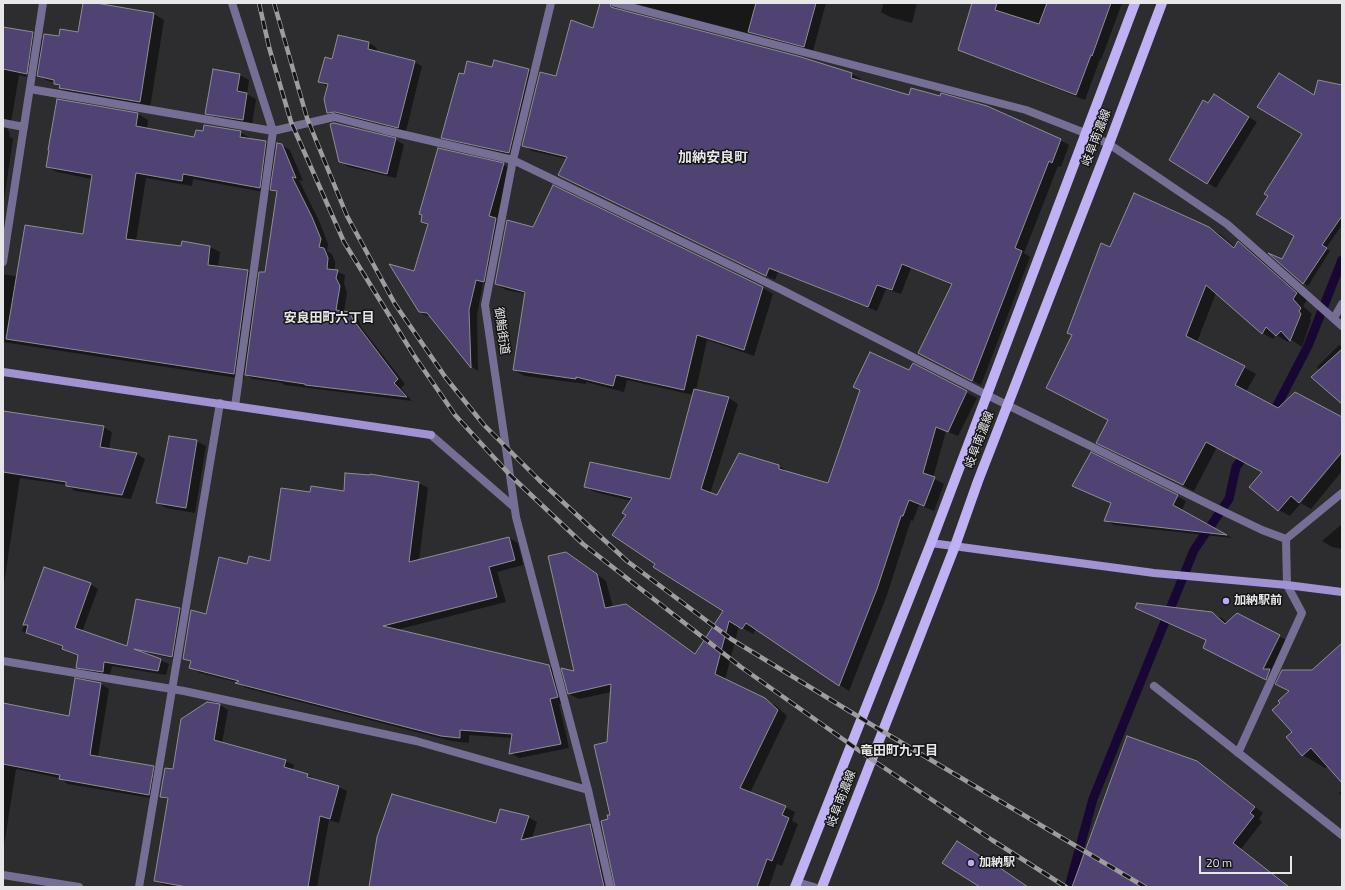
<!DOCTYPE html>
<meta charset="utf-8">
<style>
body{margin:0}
#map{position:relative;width:1345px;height:890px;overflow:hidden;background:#2d2d2f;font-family:"Titillium Web",sans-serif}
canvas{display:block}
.frame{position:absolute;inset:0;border:4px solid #e7e7e9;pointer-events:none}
.scale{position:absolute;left:1199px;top:856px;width:93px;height:18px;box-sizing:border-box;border:2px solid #e7e7e9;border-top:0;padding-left:5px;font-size:12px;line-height:14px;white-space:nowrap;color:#e7e7e9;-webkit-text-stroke:3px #151516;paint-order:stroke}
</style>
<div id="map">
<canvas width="1345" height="890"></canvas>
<div class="frame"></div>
<div class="scale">20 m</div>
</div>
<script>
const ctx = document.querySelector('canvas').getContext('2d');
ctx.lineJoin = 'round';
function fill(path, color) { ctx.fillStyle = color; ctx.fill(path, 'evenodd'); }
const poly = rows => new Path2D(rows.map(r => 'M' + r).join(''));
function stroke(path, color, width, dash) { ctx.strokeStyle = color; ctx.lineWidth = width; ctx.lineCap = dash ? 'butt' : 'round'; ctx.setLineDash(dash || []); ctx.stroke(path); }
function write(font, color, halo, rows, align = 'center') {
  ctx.font = font + ' "Titillium Web","Noto Sans JP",sans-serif'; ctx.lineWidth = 3; ctx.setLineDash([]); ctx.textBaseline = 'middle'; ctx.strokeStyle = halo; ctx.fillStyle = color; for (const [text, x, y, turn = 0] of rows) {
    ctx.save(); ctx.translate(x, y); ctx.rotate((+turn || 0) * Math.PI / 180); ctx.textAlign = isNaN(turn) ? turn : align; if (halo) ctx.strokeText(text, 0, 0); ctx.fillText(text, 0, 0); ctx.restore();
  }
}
fill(poly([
 [84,3,90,3,154,14,164,20,150,108,70,94,60,88,55,83,48,81,37,75,36,79,19,75,11,123,7,128,10,134,9,136,13,139,3,207,3,28,33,33,44,39,78,33],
 [601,3,622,3,618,6,618,11,801,58,852,74,861,79,860,82,1060,140,1069,145,1061,167,1058,166,1024,253,1030,257,981,385,928,358,953,285,911,268,901,294,886,289,877,311,778,272,775,280,568,180,559,175,567,159,532,151,523,145,557,77,594,29],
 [629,3,826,3,813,51],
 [884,3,917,3,912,23,890,17,881,12],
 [973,3,1122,3,1101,60,1100,59,1085,100,968,54,959,49],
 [339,36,369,43,377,48,376,52,414,62,422,66,406,131,344,116,336,117,328,112,328,87,320,82,333,60],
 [494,61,529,70,535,74,515,156,448,140,442,137,464,75,492,68],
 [214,71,240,75,249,80,247,94,256,99,252,125,216,118,206,113],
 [1342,86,1342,225,1326,248,1330,251,1308,286,1304,283,1282,261,1295,236,1269,196,1304,134,1315,97],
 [58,100,138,114,148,120,147,129,195,138,203,132,240,132,250,138,250,140,266,142,277,149,282,145,290,150,303,181,299,180,320,223,328,244,327,251,332,254,335,262,335,271,345,275,344,283,347,293,344,312,350,313,358,318,361,327,405,384,401,388,412,401,285,385,282,383,253,379,244,374,244,379,3,342,3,274,20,277,83,235,92,179,57,172,47,167],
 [146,178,192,186,193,179,269,193,270,189,278,193,265,274,259,278,248,271,218,267,220,252,210,247,182,247,136,241],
 [1223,100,1257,122,1216,188,1208,183,1208,104],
 [395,139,404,145,396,178,349,167,340,162],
 [503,164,511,169,497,219,504,223,492,285,483,283,477,315,478,371,472,367,431,316,427,316,419,312,414,272,429,226,422,222],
 [1208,228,1220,234,1235,247,1239,243,1249,249,1307,300,1303,306,1312,314,1310,318,1311,320,1302,347,1290,339,1288,342,1276,335,1273,339,1262,333,1216,293,1197,342,1256,374,1246,392,1278,409,1342,418,1342,450,1298,503,1301,503,1342,453,1342,471,1311,509,1301,503,1290,516,1279,510,1251,487,1263,472,1217,447,1194,491,1108,449,1109,420,1047,388,1073,335,1110,248],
 [496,284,763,288,773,294,754,356,707,340,696,390,729,398,738,404,710,494,718,497,779,466,789,472,829,484,910,372,913,364,977,398,958,436,946,431,933,478,922,506,919,505,913,521,911,520,887,595,849,691,756,629,753,634,739,626,725,680,775,705,787,716,750,793,785,807,795,812,792,821,798,824,782,866,777,864,769,887,616,887,609,820,611,815,608,743,611,692,579,699,569,694,575,672,566,553,576,559,606,581,613,607,626,605,636,611,696,654,724,611,656,564,627,515,632,501,595,492,585,487,671,480,693,395,627,380,624,392,586,382,586,384,525,376,514,370,526,294,506,290],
 [1339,345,1342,347,1342,403,1317,367],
 [3,412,103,427,112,432,109,449,137,454,145,459,131,499,75,491,67,485,20,478,3,590],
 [196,441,206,446,195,513,166,508,157,503],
 [935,479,944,484,934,511,924,507],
 [419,483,428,488,419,560,509,538,518,543,523,565,497,572,506,602,396,630,549,666,558,671,566,702,559,704,569,748,519,758,510,753,512,738,469,735,469,743,451,741,246,688,236,682,200,673,190,667,192,663,184,659,207,615,248,565,270,562,311,493,344,492],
 [1074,486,1177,496,1186,501,1182,510,1232,538,1114,525,1105,520,1112,503],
 [1342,524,1342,549,1332,547,1322,541],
 [44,568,90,584,98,589,82,632,128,648,180,609,187,614,180,660,151,654,150,656,169,664,166,675,112,666,110,676,85,671,77,667,79,656,70,653,63,649,63,647,29,635,22,631],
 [1136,608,1212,613,1223,619,1227,623,1237,614,1290,642,1274,673,1280,676,1312,671,1342,645,1342,782,1328,766,1325,768,1303,755,1281,703,1290,692,1214,653,1207,641,1147,614],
 [101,684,109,689,98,757,153,767,162,772,157,799,68,784,60,778,16,769,3,852,3,704,70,717],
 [220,705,228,710,222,743,285,761,294,765,292,771,308,775,316,780,339,787,347,791,339,823,329,820,317,887,173,887,164,885,156,881,169,801,161,796,174,770],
 [1196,762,1206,768,1263,813,1259,819,1262,822,1241,849,1286,884,1283,887,1086,887],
 [1342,791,1342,797,1339,793],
 [528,817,537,822,532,838,590,825,598,830,612,887,370,887,497,824]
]), '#0007');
stroke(poly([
 [1271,417,1308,346,1342,260],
 [1069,887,1093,799,1194,550,1229,499,1236,467,1248,451]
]), '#170732', 9);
const building = poly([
 [83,3,96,3,154,13,140,102,59,88,60,85,54,84,54,80,37,76,44,34,59,36,60,29,78,32,83,3],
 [600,3,610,3,611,7,614,8,801,57,852,73,851,78,909,95,911,88,940,96,941,93,987,106,1061,139,1052,163,1049,161,1015,248,1022,251,972,381,918,353,952,284,902,264,892,290,877,285,868,307,769,268,766,276,558,175,567,157,522,146,540,72,556,76,571,20,593,28,600,3],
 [756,3,816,3,804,47,748,32,756,3],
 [972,3,997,3,995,10,1039,24,1047,3,1111,3,1092,56,1091,55,1076,95,958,50,972,3],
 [3,27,33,32,27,74,3,69,3,27],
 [338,35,369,42,368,49,415,61,398,128,335,112,327,113,324,99,328,84,318,82,325,57,332,59,338,35],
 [494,60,529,69,509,153,441,138,459,73,464,74,467,61,492,67,494,60],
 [213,69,240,74,237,91,247,93,243,120,205,114,213,69],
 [1279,73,1314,95,1318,80,1342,85,1342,216,1322,245,1327,248,1303,284,1268,253,1282,259,1294,236,1256,214,1268,196,1264,194,1302,134,1257,107,1279,73],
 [1214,94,1249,117,1207,184,1169,160,1203,100,1208,103,1214,94],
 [57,99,138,113,136,126,194,137,196,130,203,131,204,125,241,131,240,137,266,141,260,188,183,174,182,181,136,173,126,239,181,246,182,241,210,246,208,265,248,270,234,374,6,339,25,225,83,234,92,175,46,167,49,150,48,150,57,99],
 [334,123,396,138,387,174,339,162,330,124,334,123],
 [277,143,282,144,296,178,292,177,312,217,321,239,319,247,324,248,328,258,327,269,338,270,336,278,340,286,336,310,350,312,354,323,355,322,398,379,394,383,407,397,305,385,305,384,245,375,259,272,265,272,277,191,270,190,277,143],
 [438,148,504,163,489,216,496,218,484,282,476,280,469,310,471,368,427,313,419,312,389,264,414,271,428,224,421,222,422,215,419,214,438,148],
 [553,185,763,287,744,350,697,335,684,390,616,375,613,386,576,377,576,379,513,370,525,292,495,284,507,220,533,227,553,185],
 [1134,193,1209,227,1234,248,1238,241,1297,293,1293,299,1301,308,1299,311,1301,314,1290,341,1281,331,1276,336,1266,327,1262,334,1206,285,1186,336,1245,366,1235,385,1278,408,1295,392,1342,417,1342,452,1299,503,1291,496,1278,511,1249,487,1262,472,1206,442,1183,485,1096,443,1108,420,1046,388,1072,335,1067,333,1101,243,1110,247,1134,193],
 [1342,349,1342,404,1311,377,1342,349],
 [870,352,909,370,913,363,967,391,948,432,936,427,923,473,935,477,924,506,909,500,903,516,901,516,877,589,839,686,746,623,742,629,729,621,715,674,765,698,778,710,740,788,786,806,782,815,789,818,772,861,767,859,757,887,615,887,601,821,608,819,607,815,610,815,594,745,607,742,611,684,568,694,561,668,574,671,548,556,566,552,597,574,605,608,626,604,695,654,723,611,653,567,655,564,612,535,626,515,622,513,632,498,584,487,590,462,670,479,694,389,729,397,701,489,717,495,739,453,779,465,779,469,828,483,860,390,853,387,870,352],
 [3,411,104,426,100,447,137,453,122,495,66,486,66,482,3,472,3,411],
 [169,436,197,440,186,508,156,503,169,436],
 [1091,452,1178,495,1173,505,1227,535,1104,521,1111,503,1072,486,1091,452],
 [345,473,370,475,370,474,419,482,409,562,509,537,515,560,489,567,497,597,383,626,549,665,558,697,550,699,561,744,509,754,512,734,460,730,460,738,441,736,235,683,239,681,189,668,191,661,183,659,191,610,206,614,219,557,247,564,249,556,270,561,281,488,310,492,311,486,344,491,345,473],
 [44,567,91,583,75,628,127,646,136,599,180,608,172,657,134,649,161,659,158,671,104,662,103,672,76,668,78,655,62,649,63,646,26,633,28,625,23,625,44,567],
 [1137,603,1212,612,1225,624,1237,613,1280,635,1263,669,1270,669,1266,680,1203,648,1206,640,1135,608,1137,603],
 [1342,643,1342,783,1311,748,1302,756,1286,737,1292,732,1272,710,1280,703,1278,701,1289,691,1275,684,1282,670,1312,670,1342,643],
 [75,678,101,683,90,755,154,766,149,795,59,779,60,775,3,764,3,703,69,716,75,678],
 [207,702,220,704,214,740,286,760,284,767,308,774,307,777,339,786,330,819,320,816,308,887,187,887,154,881,168,798,160,797,165,768,173,769,181,719,207,702],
 [1127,736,1197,761,1255,807,1250,813,1254,816,1233,843,1289,887,1072,887,1127,736],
 [392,794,496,823,500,809,529,816,521,840,590,824,604,887,369,887,377,837,392,794],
 [957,841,983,858,984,857,1028,887,980,887,942,863,957,841]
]);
fill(building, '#504373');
stroke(building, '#8e8e91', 1);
stroke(poly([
 [232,3,273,131,235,406],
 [30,89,273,131,334,117,384,130,513,160]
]), '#776e96', 8);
stroke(poly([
 [551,3,513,160,485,305,516,517,588,790,610,887],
 [615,3,1026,110,1085,133,1109,144,1227,224,1342,326],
 [3,123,24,127],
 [513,160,780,289,987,395,1210,505,1262,530,1286,539],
 [3,262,43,3],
 [1334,318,1342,304],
 [431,435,514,507],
 [1286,539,1342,493],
 [3,661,184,691,416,741,588,790],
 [1154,686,1342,835],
 [1238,753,1302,613,1287,585,1286,539],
 [3,875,79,887],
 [797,882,814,887],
 [139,887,220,403]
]), '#776e96', 8);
stroke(poly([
 [3,372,431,435],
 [931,543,1154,573,1287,585,1342,592]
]), '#a192d3', 8);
stroke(poly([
 [795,887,931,543,1135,3],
 [822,887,955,546,978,481,1109,144,1162,3]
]), '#c0b1f4', 10);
const rail = poly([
 [259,3,269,47,291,122,344,242,413,354,455,415,510,475,583,544,741,667,871,759,992,840,1066,887],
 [274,3,307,118,347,216,395,304,446,378,484,425,539,480,627,561,731,639,882,731,1145,887]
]);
stroke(rail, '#9d9d9f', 4.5);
stroke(rail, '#151516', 3, [9]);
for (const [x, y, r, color] of [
 [1226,601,4,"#bcaaf6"],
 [971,863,4,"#bcaaf6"]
]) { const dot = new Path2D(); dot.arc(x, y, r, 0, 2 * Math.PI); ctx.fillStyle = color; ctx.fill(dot); stroke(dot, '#151516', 1.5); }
write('12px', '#e7e7e9', '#151516', [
 ["岐阜南濃線",1097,138,-69],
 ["御鮨街道",501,331,82],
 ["岐阜南濃線",980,440,-69],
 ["岐阜南濃線",842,799,-69]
]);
write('bold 12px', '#e7e7e9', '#151516', [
 ["加納駅前",1234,601],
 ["加納駅",979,863]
], 'left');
write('bold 13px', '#e7e7e9', '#151516', [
 ["安良田町六丁目",329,319],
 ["竜田町九丁目",899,752]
]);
write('bold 14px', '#e7e7e9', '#151516', [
 ["加納安良町",713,159]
]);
</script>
